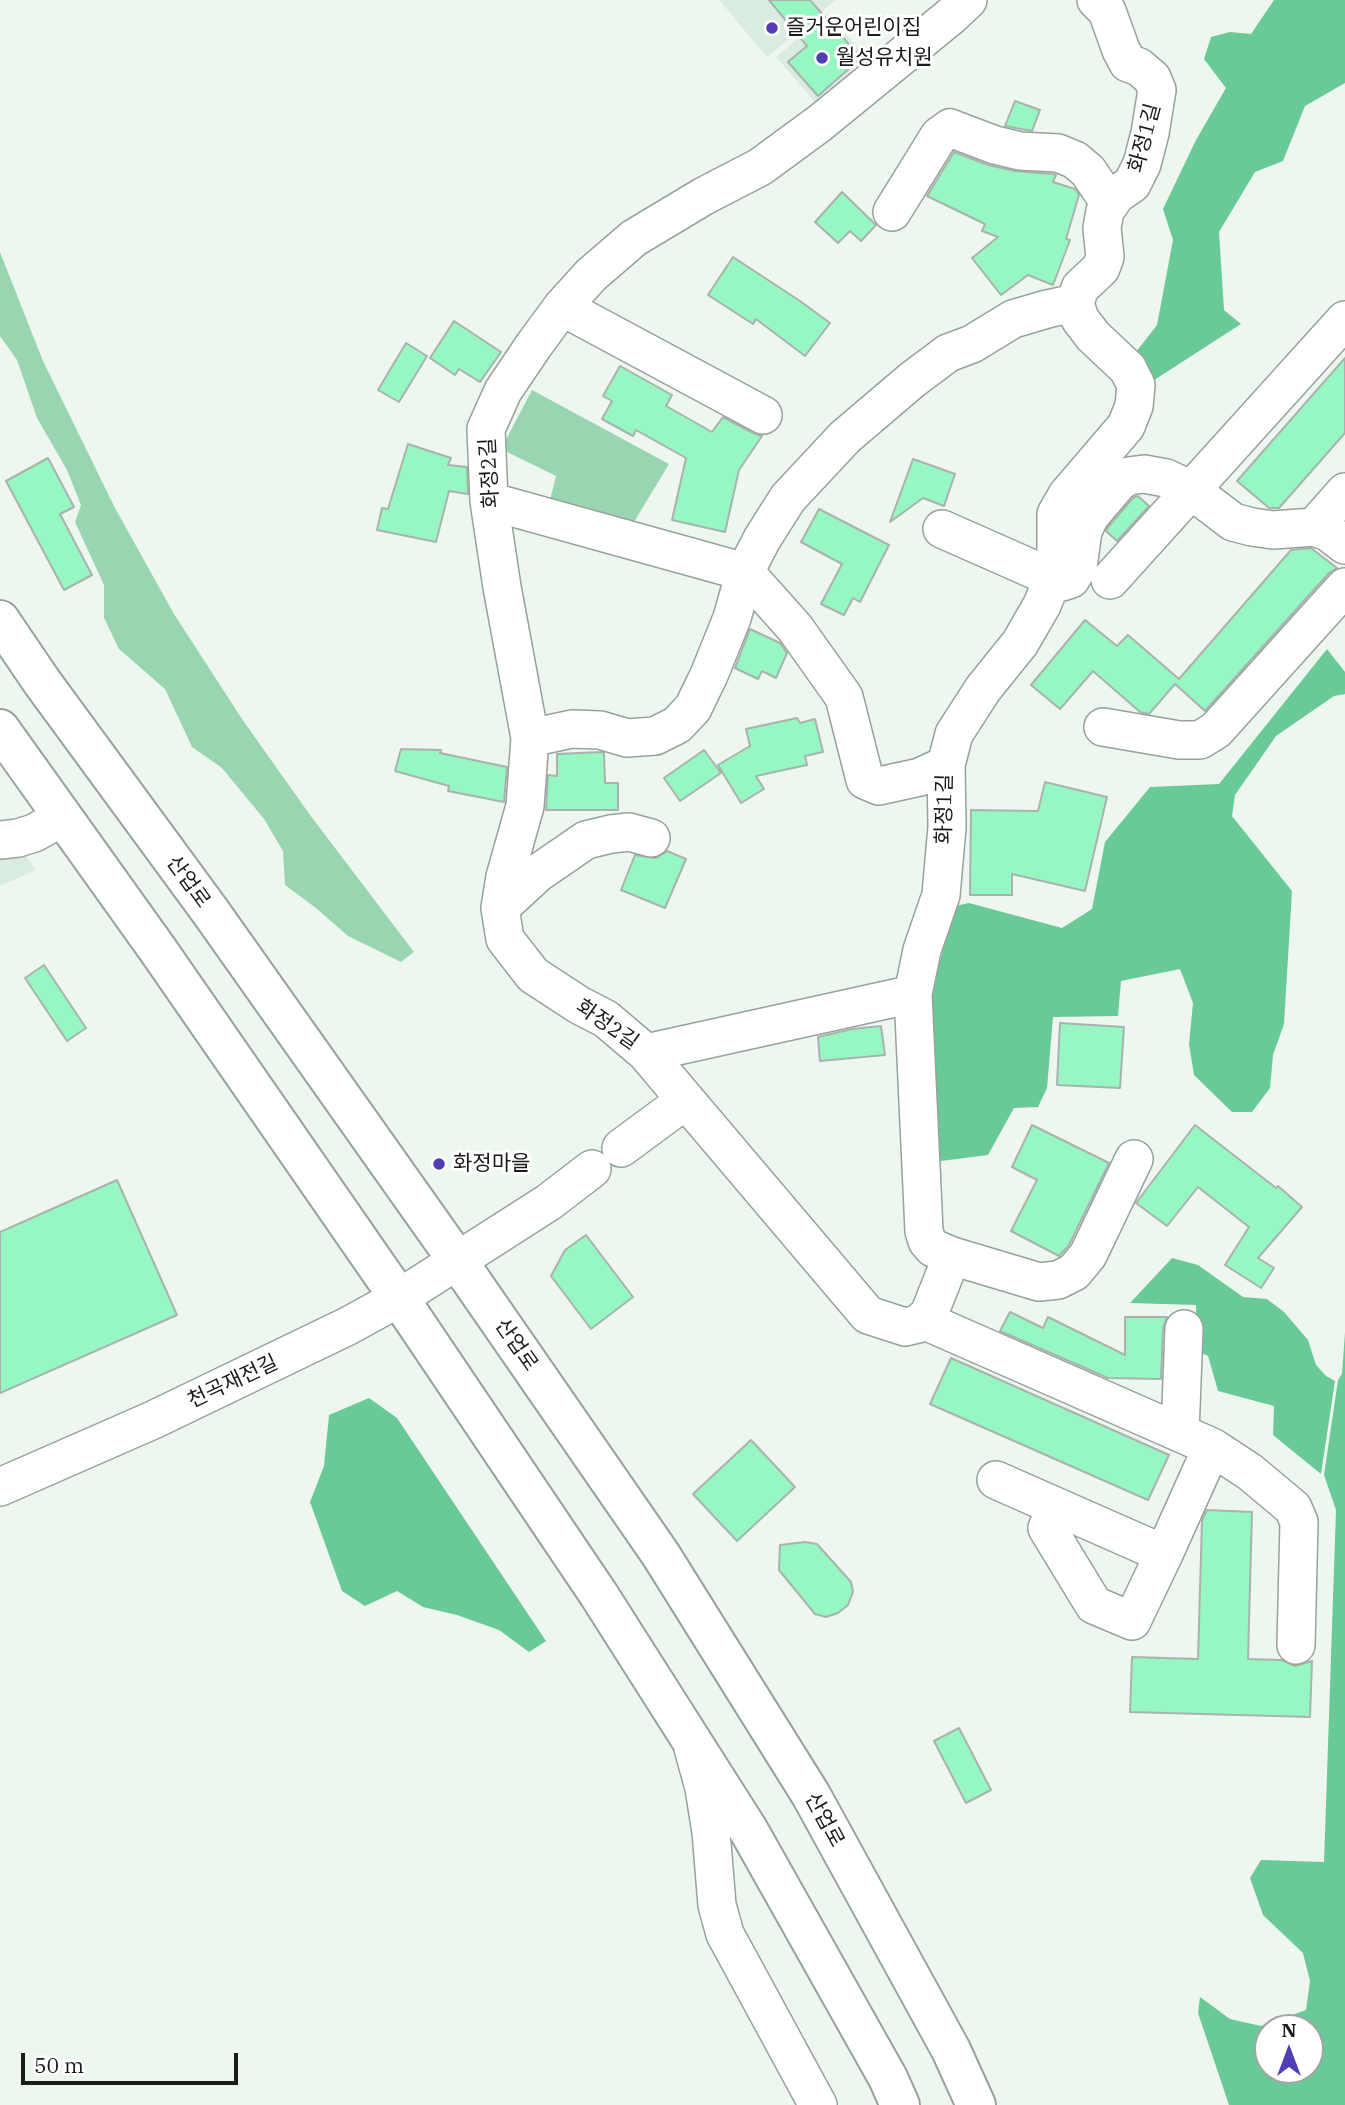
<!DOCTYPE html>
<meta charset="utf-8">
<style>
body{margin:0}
#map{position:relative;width:1345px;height:2105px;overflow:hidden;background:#edf7f0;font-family:"IBM Plex Serif",serif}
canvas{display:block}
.north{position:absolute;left:1254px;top:2014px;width:70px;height:70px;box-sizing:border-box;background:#fff;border:2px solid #a3a5a3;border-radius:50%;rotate:0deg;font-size:19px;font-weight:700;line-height:28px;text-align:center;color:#191d1a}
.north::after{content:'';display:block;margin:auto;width:24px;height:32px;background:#513eb5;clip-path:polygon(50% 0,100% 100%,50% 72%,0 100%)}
.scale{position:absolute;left:21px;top:2053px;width:217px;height:32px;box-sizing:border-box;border:4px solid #191d1a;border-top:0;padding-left:9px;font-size:21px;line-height:24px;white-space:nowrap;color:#191d1a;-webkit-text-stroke:5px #fff;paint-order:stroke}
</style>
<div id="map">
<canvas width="1345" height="2105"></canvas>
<div class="north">N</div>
<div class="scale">50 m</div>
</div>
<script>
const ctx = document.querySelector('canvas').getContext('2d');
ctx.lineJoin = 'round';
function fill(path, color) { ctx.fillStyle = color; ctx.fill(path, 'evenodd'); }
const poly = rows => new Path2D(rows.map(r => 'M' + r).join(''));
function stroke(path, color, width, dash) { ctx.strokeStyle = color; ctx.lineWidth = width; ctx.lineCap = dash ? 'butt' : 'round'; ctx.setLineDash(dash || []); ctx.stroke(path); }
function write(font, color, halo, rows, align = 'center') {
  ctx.font = font + ' "IBM Plex Serif","Noto Sans KR",serif'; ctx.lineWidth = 6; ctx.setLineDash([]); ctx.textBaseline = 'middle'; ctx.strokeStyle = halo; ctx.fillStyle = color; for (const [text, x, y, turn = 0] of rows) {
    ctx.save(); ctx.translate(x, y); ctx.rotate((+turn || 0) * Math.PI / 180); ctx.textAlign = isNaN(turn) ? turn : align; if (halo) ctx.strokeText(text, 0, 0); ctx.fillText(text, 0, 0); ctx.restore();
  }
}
fill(poly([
 [719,0,836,0,767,57],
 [828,13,868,60,816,103,776,57],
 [0,819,36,870,0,886]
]), '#daece1');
fill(poly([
 [0,252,43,361,115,508,174,614,242,719,310,815,414,952,401,962,348,936,316,908,285,885,283,851,264,819,222,768,192,747,165,689,119,649,104,618,104,585,75,522,81,505,67,470,37,418,17,360,0,336],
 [532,390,669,464,634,522,550,500,556,476,501,449]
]), '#9ad5b2');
fill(poly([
 [1274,0,1345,0,1345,83,1305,106,1283,161,1255,172,1219,232,1224,310,1241,324,1148,384,1132,357,1157,325,1173,240,1163,209,1196,140,1226,88,1204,59,1211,37,1230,32,1251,34],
 [1327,649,1345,672,1345,694,1334,696,1276,736,1235,795,1232,816,1292,891,1284,1024,1273,1055,1270,1088,1252,1112,1232,1112,1194,1075,1189,1044,1193,1003,1180,969,1121,981,1118,1016,1053,1017,1047,1088,1038,1107,1014,1108,988,1155,941,1161,933,1146,932,990,955,906,969,903,1062,928,1092,909,1105,842,1150,787,1219,784],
 [1172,1258,1198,1265,1243,1297,1267,1299,1284,1312,1308,1340,1316,1365,1326,1376,1335,1381,1321,1474,1273,1435,1274,1406,1218,1391,1208,1356,1197,1351,1196,1305,1130,1303],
 [1345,1332,1345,2105,1229,2105,1198,2013,1200,1997,1230,2019,1261,2026,1306,2010,1310,1981,1303,1953,1263,1915,1250,1878,1261,1860,1324,1862,1336,1510,1324,1475,1338,1380,1342,1374],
 [1268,2028,1310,2028,1310,2070,1268,2070],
 [369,1398,397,1418,546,1641,529,1652,499,1630,457,1615,423,1607,397,1591,365,1606,342,1591,310,1502,324,1466,329,1415]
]), '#6aca97');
const building = poly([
 [769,0,810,0,861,58,818,96,788,62,807,46,769,0],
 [1015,101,1040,110,1032,131,1005,126,1015,101],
 [954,152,988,165,1015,171,1053,174,1056,175,1053,182,1075,189,1079,195,1066,239,1070,240,1053,285,1028,275,1001,295,972,258,998,237,982,231,985,224,927,196,954,152],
 [842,192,876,225,861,241,850,231,838,243,815,222,842,192],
 [733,257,800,301,830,323,805,356,756,319,753,324,708,295,733,257],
 [454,321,501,352,480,382,459,369,455,375,430,358,454,321],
 [406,343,427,356,399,402,378,390,406,343],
 [1345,358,1345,433,1279,508,1269,508,1237,481,1345,358],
 [620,366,672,395,666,406,712,432,723,417,753,433,762,436,739,470,725,532,672,520,686,458,636,430,633,436,602,419,612,401,603,396,620,366],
 [408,444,451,458,448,465,467,467,468,494,449,491,436,542,377,530,382,508,388,509,408,444],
 [48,458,74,507,60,514,92,575,64,590,6,481,48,458],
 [913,459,955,474,944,506,923,498,890,522,913,459],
 [1138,496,1149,506,1117,541,1106,531,1108,527,1133,498,1138,496],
 [819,509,889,545,860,602,853,598,844,615,821,604,842,564,801,542,819,509],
 [1311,548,1337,568,1329,573,1205,711,1175,684,1149,714,1140,712,1093,671,1060,709,1031,685,1085,620,1117,646,1128,635,1179,679,1291,550,1311,548],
 [750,629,780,643,787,653,776,678,762,671,758,679,735,668,750,629],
 [797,718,800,723,815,719,823,752,805,756,807,765,756,776,764,789,741,803,718,765,750,746,746,729,797,718],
 [401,749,441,750,440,753,507,767,504,802,448,791,449,786,395,771,401,749],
 [704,750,721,773,680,801,664,778,704,750],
 [601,752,604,753,605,783,618,783,618,810,546,810,548,775,557,776,557,754,601,752],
 [1045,782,1107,797,1085,891,1012,874,1012,895,970,895,971,810,1038,811,1045,782],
 [667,851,686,859,665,908,621,890,635,855,656,858,667,851],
 [44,965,86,1028,67,1041,25,978,44,965],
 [1060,1023,1124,1027,1120,1088,1057,1085,1060,1023],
 [881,1026,885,1055,820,1061,818,1037,852,1029,881,1026],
 [1032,1125,1109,1163,1069,1245,1059,1256,1011,1231,1037,1180,1012,1167,1032,1125],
 [1195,1125,1276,1188,1278,1186,1302,1207,1258,1258,1274,1268,1261,1288,1225,1265,1249,1227,1198,1187,1167,1226,1136,1203,1195,1125],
 [117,1180,177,1315,0,1393,0,1232,117,1180],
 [586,1235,633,1297,591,1329,551,1276,565,1250,586,1235],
 [1010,1312,1043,1328,1048,1317,1125,1355,1125,1317,1167,1317,1163,1328,1161,1379,1108,1378,1000,1331,1010,1312],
 [951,1358,1169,1455,1148,1500,930,1404,951,1358],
 [751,1440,795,1487,737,1541,693,1494,751,1440],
 [1207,1510,1252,1512,1248,1659,1282,1660,1295,1666,1312,1661,1310,1717,1130,1712,1132,1657,1198,1659,1202,1520,1207,1510],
 [805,1542,817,1544,851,1582,853,1592,848,1605,838,1613,826,1617,815,1614,779,1570,780,1545,805,1542],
 [959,1728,991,1790,966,1803,934,1741,959,1728]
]);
fill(building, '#97f7c2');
stroke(building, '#a9b3ad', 2);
const minor = poly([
 [968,0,951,16,820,123,760,167,704,196,634,238,591,275,562,307,534,345,503,391,486,429,489,501,502,587,530,738,525,806,505,877,500,908,505,939,533,975,579,1005,606,1019,646,1053,868,1315,905,1327,918,1324,929,1314,952,1256,933,1248,927,1241,924,1231,913,994,922,950,941,895,947,827,946,765,954,734,983,689,1020,643,1042,605,1053,578,1056,559,1056,514,1067,495,1126,426,1134,406,1136,385,1128,369,1093,336,1080,319,1075,303,1080,288,1101,268,1105,257,1102,228,1105,211,1116,195,1132,184,1142,164,1150,133,1157,90,1152,78,1139,67,1128,63,1121,50,1107,11,1096,0],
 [892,212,939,136,950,128,995,145,1020,151,1058,153,1075,160,1088,171,1109,202],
 [562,307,763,415],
 [489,501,745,572,795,628,844,697,865,780,879,786,920,777,946,765],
 [1314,527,1345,492],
 [942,529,1062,582,1071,579,1078,567,1083,531,1090,516,1119,482,1129,476,1144,474,1166,478,1191,490,1233,522,1252,527,1273,530,1314,527,1328,532,1345,545],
 [1110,580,1345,320],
 [1103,727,1179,740,1200,740,1216,730,1345,587],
 [530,738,572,729,600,730,627,738,655,736,677,725,693,708,709,675,732,618,745,572,762,539,788,498,845,437,912,380,948,353,972,344,1013,319,1047,309,1075,303],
 [0,840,18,838,34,833,63,817],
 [500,908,538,873,586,840,611,834,629,832,651,838],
 [646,1053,913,994],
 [621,1148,686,1100],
 [952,1256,1039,1282,1058,1280,1074,1272,1088,1255,1134,1159],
 [923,1320,1212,1447,1250,1472,1293,1508,1299,1522,1296,1645],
 [1180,1433,1184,1329],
 [996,1480,1164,1554,1212,1447],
 [0,1487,153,1420,348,1326,399,1298,549,1202,592,1169],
 [1057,1507,1047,1528,1094,1605,1132,1621,1164,1554],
 [693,1748,704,1788,711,1832,717,1905,725,1934,818,2105]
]);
const major = poly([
 [0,620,42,682,210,911,457,1260,661,1555,811,1795,951,2050,976,2105],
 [0,729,158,950,399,1298,599,1595,749,1831,888,2078,900,2105]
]);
stroke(minor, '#98a29c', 40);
stroke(major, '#98a29c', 42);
stroke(minor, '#fff', 37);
stroke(major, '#fff', 38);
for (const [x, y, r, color] of [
 [772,28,7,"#513eb5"],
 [822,58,7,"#513eb5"],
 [439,1164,7,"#513eb5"]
]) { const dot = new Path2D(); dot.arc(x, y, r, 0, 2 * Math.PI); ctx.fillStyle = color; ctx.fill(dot); stroke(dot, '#fff', 2.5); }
write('21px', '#191d1a', '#fff', [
 ["즐거운어린이집",786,28],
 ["월성유치원",836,58],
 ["화정마을",453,1164]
], 'left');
write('21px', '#191d1a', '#fff', [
 ["화정1길",1145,138,-75],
 ["화정2길",490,473,-93],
 ["화정1길",945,809,-89],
 ["산업로",188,882,54],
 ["화정2길",607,1025,35],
 ["산업로",516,1345,55],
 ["천곡재전길",233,1382,-25],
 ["산업로",824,1820,61]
]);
</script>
